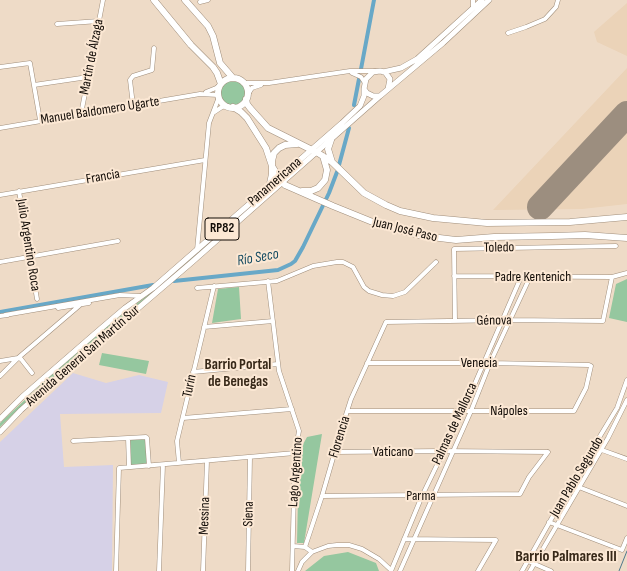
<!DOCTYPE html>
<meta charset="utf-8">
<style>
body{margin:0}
canvas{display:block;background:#eedbc7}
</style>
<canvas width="627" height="571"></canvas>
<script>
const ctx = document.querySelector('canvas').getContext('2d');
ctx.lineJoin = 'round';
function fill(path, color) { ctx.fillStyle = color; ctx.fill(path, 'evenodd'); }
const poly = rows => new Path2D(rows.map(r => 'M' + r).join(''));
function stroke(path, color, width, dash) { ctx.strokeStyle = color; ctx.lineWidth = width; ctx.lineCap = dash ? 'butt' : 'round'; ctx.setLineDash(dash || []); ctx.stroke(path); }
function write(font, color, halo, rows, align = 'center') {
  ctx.font = font + ' "Sofia Sans Condensed",sans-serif'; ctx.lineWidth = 4; ctx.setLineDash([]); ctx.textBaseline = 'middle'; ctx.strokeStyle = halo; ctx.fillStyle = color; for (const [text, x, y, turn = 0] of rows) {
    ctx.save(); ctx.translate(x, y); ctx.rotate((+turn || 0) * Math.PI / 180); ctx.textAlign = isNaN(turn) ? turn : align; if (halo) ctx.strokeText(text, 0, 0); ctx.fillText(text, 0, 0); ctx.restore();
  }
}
fill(poly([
 [73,373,106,383,139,375,168,382,161,413,60,414,64,467,113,465,112,571,0,571,0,442]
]), '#d6d1e7');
fill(poly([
 [627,3,627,56,597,42,594,32,595,31],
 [627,68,627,204,582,209,493,210]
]), '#ebd3b8');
fill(poly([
 '221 93a12 12 0 1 1 24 0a12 12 0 1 1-24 0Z',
 [342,127,146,299,108,329,69,363,29,399,0,427,0,423,59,368,105,328,157,288],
 [627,279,627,322,609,318,616,284],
 [239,287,241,319,212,323,218,289],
 [102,353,149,361,146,374,99,365],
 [322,434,304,543,297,543,299,452,307,437],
 [146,437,149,466,129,467,128,438],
 [348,552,376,563,379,571,305,571,324,556]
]), '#95c79f');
stroke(poly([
 [619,571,627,551]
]), '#4e798d', 1);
stroke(poly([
 [361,69,374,0],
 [354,105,359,79],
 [339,165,349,128],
 [174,281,278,270,291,264,295,261,303,247,329,193,337,172],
 [0,312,153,285]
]), '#68a8c7', 4);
stroke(poly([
 [540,207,627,114]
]), '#9c8e7f', 26);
const minor = poly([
 [200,2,208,0],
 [473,8,473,0],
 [57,24,99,21],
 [508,33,526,27,545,19,556,7,558,0],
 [0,67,30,63,40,120],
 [352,73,361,77,365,83],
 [243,83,269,83,350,71,375,71],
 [34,85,88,77],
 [206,92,216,88,220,85],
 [247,96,252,88,261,85],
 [133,105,130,80,133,76,152,70,154,48],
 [213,113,222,107,228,106],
 [81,114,103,0],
 [0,128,200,94,218,95],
 [19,191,37,299],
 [0,195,205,160],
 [197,250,209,123,219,97],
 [0,262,118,241],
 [454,276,612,277,627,273],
 [268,281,279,371,299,431,295,453,292,571],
 [197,288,277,281,313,266,337,262,343,262,353,267,364,287,369,291,382,295,393,296,405,292,436,262],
 [58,308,89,303],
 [5,315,120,295,141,296],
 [0,316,8,315],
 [455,321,454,249,616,246],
 [204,327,273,321],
 [0,361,18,358,21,359,32,373],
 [193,372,278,364],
 [0,376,18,358,80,305],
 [348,411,574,411,586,388,591,366,589,365,490,363,367,363],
 [183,418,292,409],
 [128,438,129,467],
 [73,441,146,437,147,438,149,466],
 [599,449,627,459],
 [335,452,442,451,548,452],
 [179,463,177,441,214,286],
 [571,484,627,506],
 [322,496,520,494,529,477,548,452],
 [549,522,622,550,627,538],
 [404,539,496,540,478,571],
 [293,546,305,547],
 [312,552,305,547,322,496,342,427,351,399,386,322,511,320,603,321,612,277],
 [528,561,551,571],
 [116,571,119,468,295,453],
 [159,571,163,465],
 [203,571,207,461],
 [248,571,250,457],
 [298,571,302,562,312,552,328,546,337,545,349,545,362,549,379,559,391,570],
 [391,571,422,496,463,411,521,277],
 [400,571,471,411,490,363,530,277],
 [522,571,571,484,617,408,627,380],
 [530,571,608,438,627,400]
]);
const major = poly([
 [383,72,401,68,417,59,482,0],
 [388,89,390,79,385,72,380,71,373,72,366,79,364,89,367,93,373,96,380,96,443,43,489,0],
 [0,419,22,397,98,331,125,308,153,288,342,123,360,106,364,96,364,89],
 [0,432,21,410,60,375,191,263,380,96]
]);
const highway = poly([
 [154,0,191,45,213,67,217,73,221,84],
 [185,0,208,26,213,36,220,63,233,78],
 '218 93a15 15 0 1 1 30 0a15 15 0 1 1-30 0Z',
 [246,99,247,104,250,108,268,128,318,153,332,162,364,193,386,205,400,211,433,218,487,223,570,222,627,217],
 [233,107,241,112,247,118,266,148,272,166,280,179,285,185,333,206,380,225,423,236,456,240,494,237,552,236,585,235,627,238],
 [331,140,328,149,332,162],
 [269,188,272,174,272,161,274,153,279,148,285,145,297,144],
 [302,191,311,191,318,188,325,180,327,170,323,156]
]);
stroke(minor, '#a08e7b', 5);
stroke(major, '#a08e7b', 6);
stroke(highway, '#a08e7b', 7);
stroke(minor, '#fff', 4);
stroke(major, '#fff', 5);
stroke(highway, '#fff', 6);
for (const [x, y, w] of [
 [222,229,34]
]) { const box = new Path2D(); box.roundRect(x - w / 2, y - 11, w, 22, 3); ctx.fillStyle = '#fce8d4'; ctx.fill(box); stroke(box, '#100a05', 1); }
write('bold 13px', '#100a05', null, [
 ["RP82",222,229]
]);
write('14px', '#100a05', '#fce8d4', [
 ["Martín de Álzaga",92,57,-79],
 ["Manuel Baldomero Ugarte",100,111,-9],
 ["Francia",103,177,-10],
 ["Panamericana",275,182,-41],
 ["Juan José Paso",405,230,14],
 ["Julio Argentino Roca",28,245,81],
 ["Toledo",499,248,-1],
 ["Padre Kentenich",533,277],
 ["Génova",494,321,-1],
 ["Avenida General San Martín Sur",83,356,-41],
 ["Venecia",479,363],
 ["Turín",190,386,-78],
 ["Nápoles",509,411],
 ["Palmas de Mallorca",455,424,-65],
 ["Florencia",340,437,-73],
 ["Vaticano",393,452],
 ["Lago Argentino",296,472,-86],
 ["Juan Pablo Segundo",577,477,-59],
 ["Parma",421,496],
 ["Siena",249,514,-89],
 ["Messina",205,516,-88]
]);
write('italic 15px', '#184d63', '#fce8d4', [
 ["Río Seco",258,258,-10]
]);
write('bold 15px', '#372818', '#fce8d4', [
 ["Barrio Portal",238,365],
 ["de Benegas",238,382]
]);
write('bold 16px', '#372818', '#fce8d4', [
 ["Barrio Palmares III",566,557]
]);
</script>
